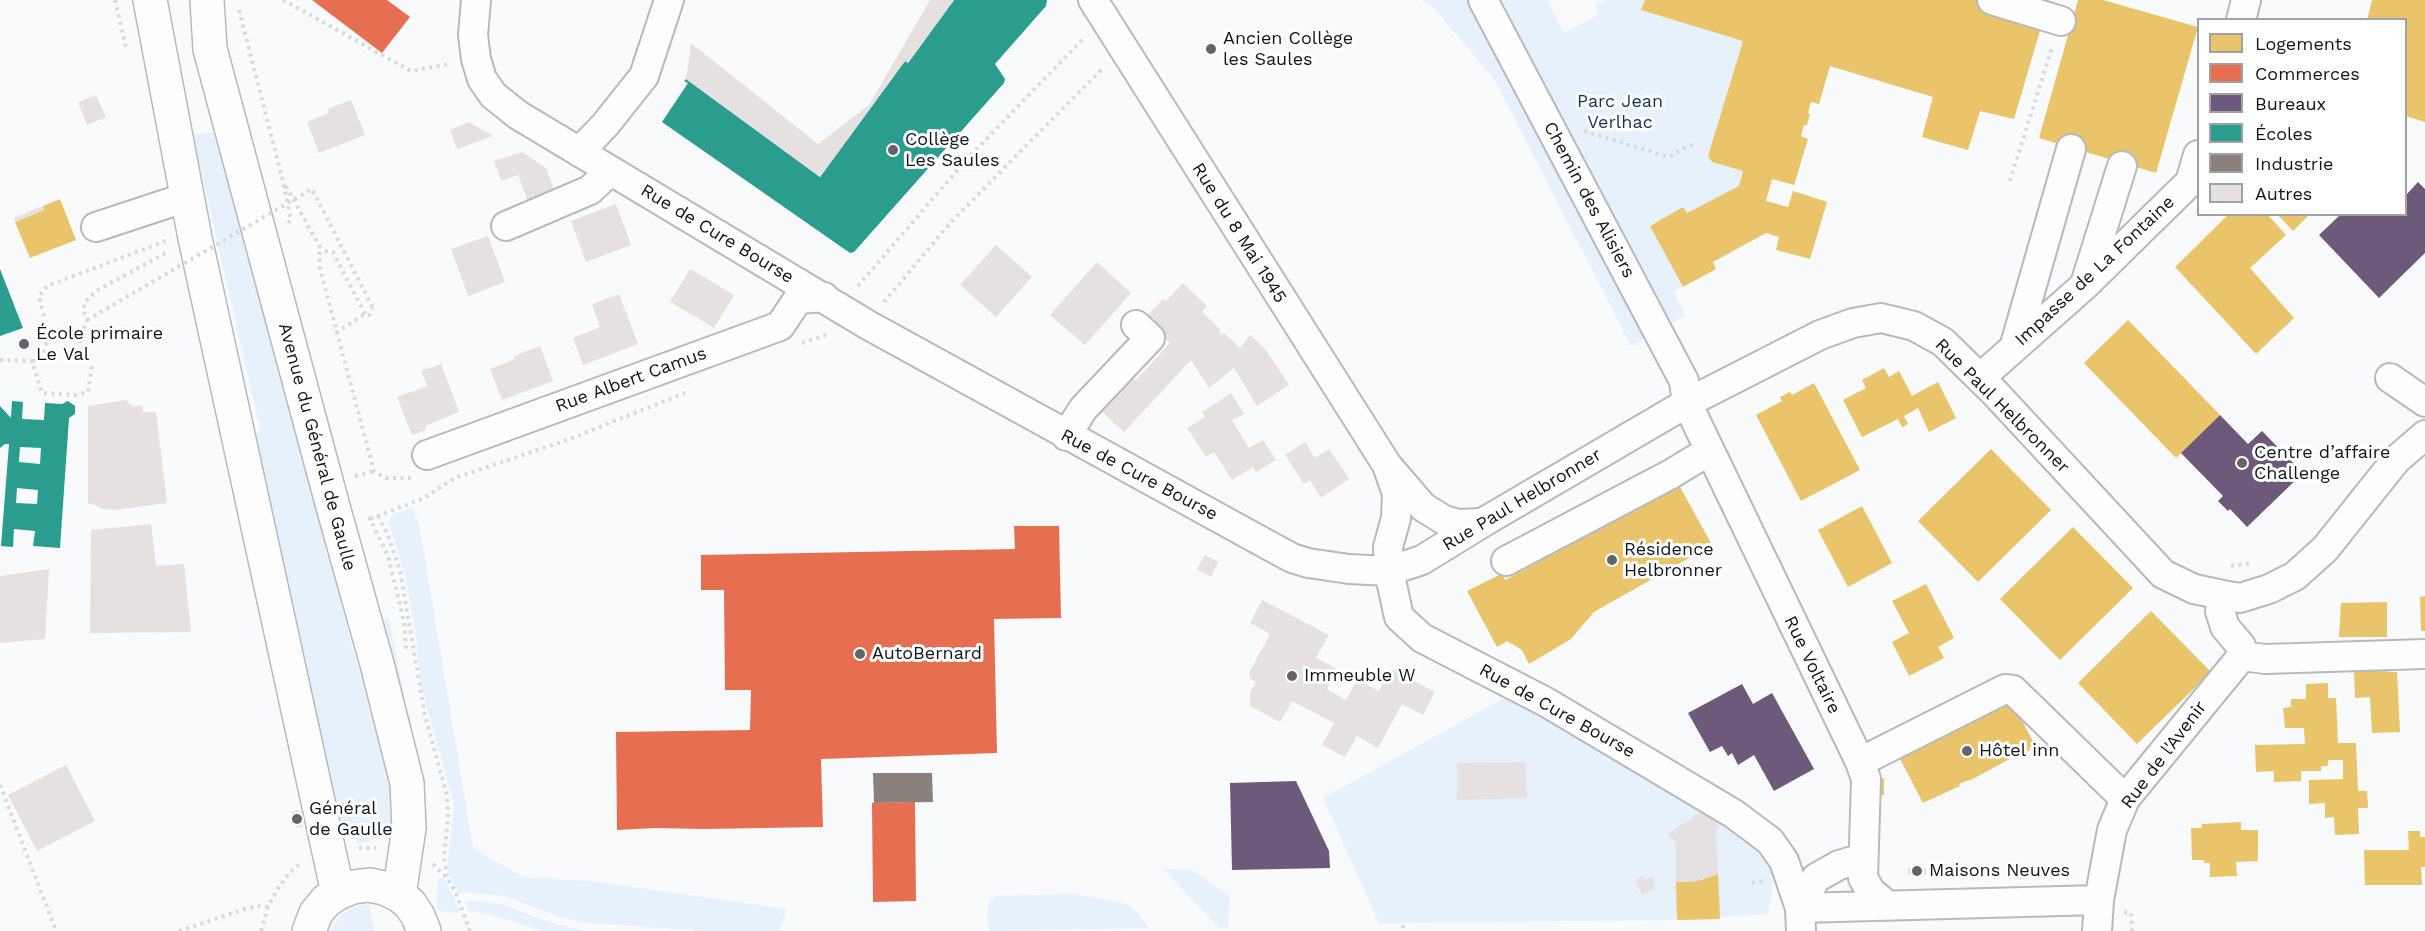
<!DOCTYPE html>
<meta charset="utf-8">
<style>
body{margin:0}
#map{position:relative;width:2425px;height:931px;overflow:hidden;background:#f8fafc;font-family:"Work Sans",sans-serif}
canvas{display:block}
.legend{position:absolute;left:2197px;top:18px;width:210px;height:198px;box-sizing:border-box;background:#fff;border:2px solid #9fa1a4;margin:0;padding:8px 10px;list-style:none;font-size:18px;color:#0f151c}
.legend li{display:flex;align-items:center;gap:12px;height:30px}
.legend b{width:30px;border:2px solid #9fa1a4}
</style>
<div id="map">
<canvas width="2425" height="931"></canvas>
<ul class="legend">
<li><b style="height:16px;background:#e9c46a"></b>Logements</li>
<li><b style="height:16px;background:#e76f51"></b>Commerces</li>
<li><b style="height:16px;background:#6d597a"></b>Bureaux</li>
<li><b style="height:16px;background:#2a9d8f"></b>Écoles</li>
<li><b style="height:16px;background:#8a817c"></b>Industrie</li>
<li><b style="height:16px;background:#e6e0e1"></b>Autres</li>
</ul>
</div>
<script>
const ctx = document.querySelector('canvas').getContext('2d');
ctx.lineJoin = 'round';
function fill(path, color) { ctx.fillStyle = color; ctx.fill(path, 'evenodd'); }
const poly = rows => new Path2D(rows.map(r => 'M' + r).join(''));
function stroke(path, color, width, dash) { ctx.strokeStyle = color; ctx.lineWidth = width; ctx.lineCap = dash ? 'butt' : 'round'; ctx.setLineDash(dash || []); ctx.stroke(path); }
function write(font, color, halo, rows, align = 'center') {
  ctx.font = font + ' "Work Sans",sans-serif'; ctx.lineWidth = 6; ctx.setLineDash([]); ctx.textBaseline = 'middle'; ctx.strokeStyle = halo; ctx.fillStyle = color; for (const [text, x, y, turn = 0] of rows) {
    ctx.save(); ctx.translate(x, y); ctx.rotate((+turn || 0) * Math.PI / 180); ctx.textAlign = isNaN(turn) ? turn : align; if (halo) ctx.strokeText(text, 0, 0); ctx.fillText(text, 0, 0); ctx.restore();
  }
}
fill(poly([
 [1422,0,1547,0,1564,33,1600,14,1595,6,1606,0,1645,0,1641,10,1743,41,1708,156,1712,162,1743,171,1739,186,1687,213,1682,208,1650,226,1683,287,1674,292,1685,315,1631,346,1495,80,1434,8],
 [213,132,240,218,311,475,348,631,392,790,393,834,358,844,355,835,340,839,249,439,260,429,193,135],
 [412,507,419,524,473,848,523,877,591,881,787,909,779,931,707,931,588,923,560,917,504,896,458,892,448,873,447,866,454,805,421,686,415,630,405,574,388,521,393,515],
 [389,617,404,696,399,700,378,620],
 [1510,695,1754,839,1773,867,1772,897,1767,914,1677,920,1379,923,1323,798],
 [1163,869,1192,870,1230,896,1228,927,1219,928],
 [439,877,445,880,460,912,448,913,438,910,436,906],
 [1072,894,1125,903,1139,914,1149,928,990,931,987,921,988,905,996,896],
 [474,901,502,904,546,921,585,931,543,931,492,915,467,910,466,902],
 [369,904,374,931,330,931,343,913,355,907]
]), '#e6f1fb');
fill(poly([
 [1645,0,2049,0,2014,119,1980,111,1968,150,1922,137,1933,97,1830,66,1819,104,1811,102,1808,113,1810,114,1807,125,1804,125,1801,136,1808,139,1794,185,1772,179,1766,201,1788,207,1793,191,1827,202,1810,259,1776,250,1779,237,1766,233,1713,262,1716,269,1683,287,1650,226,1683,207,1687,213,1739,186,1743,171,1712,162,1708,156,1743,41,1641,10],
 [2078,0,2103,0,2198,27,2156,173,2039,138],
 [2372,0,2425,0,2425,122,2406,116,2406,20,2367,20],
 [60,199,76,240,30,258,15,222,44,210,43,206],
 [2229,214,2267,214,2286,235,2250,268,2294,318,2256,354,2175,267],
 [2277,214,2310,214,2293,231],
 [2128,320,2220,415,2176,458,2084,363],
 [1884,368,1889,377,1899,371,1912,396,1938,382,1956,418,1929,432,1918,408,1904,416,1908,424,1902,427,1898,419,1862,437,1843,400,1866,388,1862,380],
 [1814,383,1860,470,1801,501,1756,415,1782,401,1780,397,1790,392,1792,395],
 [1991,449,2051,510,1978,582,1918,521],
 [1679,485,1712,545,1594,612,1571,639,1529,664,1522,650,1507,641,1497,647,1467,591,1503,573,1505,580,1584,537,1580,530,1634,509,1632,511],
 [1862,506,1892,563,1848,587,1818,530],
 [2073,527,2133,588,2060,660,2000,599],
 [1926,584,1954,638,1938,647,1944,658,1909,676,1892,642,1909,633,1892,601],
 [2425,596,2425,631,2421,631,2420,597],
 [2387,602,2387,637,2339,637,2341,603],
 [2151,611,2211,672,2137,744,2078,683],
 [2354,670,2397,672,2400,732,2372,733,2370,697,2355,698],
 [2328,683,2328,698,2336,698,2338,743,2356,743,2358,791,2367,791,2368,808,2358,808,2359,834,2335,835,2334,817,2325,818,2325,803,2309,804,2309,780,2343,779,2343,760,2328,760,2328,766,2321,766,2321,771,2301,771,2301,781,2274,782,2274,771,2256,772,2255,745,2305,744,2304,728,2285,728,2283,708,2291,707,2291,699,2306,699,2306,684],
 [2011,700,2035,745,2029,748,2030,750,2019,756,2019,754,1969,781,1969,780,1959,784,1960,786,1923,803,1899,757],
 [1877,778,1884,778,1884,795,1877,795],
 [2241,822,2241,830,2258,830,2258,861,2236,862,2237,876,2210,877,2210,863,2204,863,2204,860,2192,860,2191,828,2202,828,2202,824],
 [2408,831,2420,831,2420,837,2425,837,2425,867,2421,867,2422,885,2365,885,2364,850,2409,850],
 [1718,874,1720,919,1677,920,1676,882,1698,881]
]), '#e9c46a');
fill(poly([
 [312,0,387,0,410,17,382,53],
 [1014,526,1059,526,1061,618,994,619,997,753,821,759,823,827,703,829,655,828,617,830,616,732,750,730,751,690,725,690,724,590,701,590,701,555,1015,549],
 [915,802,916,901,873,902,872,803]
]), '#e76f51');
fill(poly([
 [2418,182,2425,189,2425,253,2379,298,2319,235,2341,214,2406,214,2406,195],
 [2220,415,2248,444,2262,431,2303,473,2247,527,2230,509,2228,511,2218,501,2223,496,2181,453],
 [1742,684,1753,704,1772,693,1814,769,1774,791,1754,755,1738,765,1732,753,1728,756,1722,746,1710,752,1688,713],
 [1296,781,1329,851,1330,868,1232,870,1230,783]
]), '#6d597a');
fill(poly([
 [954,0,1047,0,1046,6,995,64,1005,79,1004,83,854,252,850,253,662,122,688,83,684,81,686,79,820,177,905,61,908,63],
 [0,269,23,328,0,336],
 [12,401,23,402,22,419,44,420,45,403,62,404,68,401,75,406,75,414,69,418,60,548,33,546,35,531,14,529,13,547,1,546,9,444,5,444,0,448,0,406,11,418],
 [20,447,41,448,40,464,19,462],
 [17,488,38,490,37,504,16,503]
]), '#2a9d8f');
fill(poly([
 [873,773,932,773,933,802,874,803]
]), '#8a817c');
fill(poly([
 [930,0,954,0,908,63,905,61,820,177,686,79,691,43,818,144,869,105],
 [96,95,106,117,87,125,78,102],
 [351,100,365,135,319,153,307,122,329,113,328,109],
 [469,122,493,136,457,149,450,130],
 [522,152,546,168,557,198,531,209,518,175,501,181,494,161],
 [616,204,631,245,586,262,571,221],
 [43,206,44,210,15,222,14,218],
 [488,236,505,282,468,296,451,249],
 [996,245,1032,277,996,317,960,285],
 [1097,262,1131,293,1085,345,1050,315],
 [690,269,734,295,714,328,670,302],
 [1183,283,1207,306,1202,312,1220,329,1219,332,1222,335,1224,333,1240,348,1250,335,1265,349,1289,385,1257,406,1234,368,1209,388,1191,360,1124,432,1101,411,1133,377,1136,380,1170,343,1144,319,1163,299,1166,301],
 [619,294,638,344,583,365,573,338,600,327,592,304],
 [540,346,553,381,502,400,490,369,515,359,514,356],
 [441,364,459,412,425,426,426,430,412,435,397,397,427,386,421,371],
 [1231,393,1244,414,1232,420,1249,448,1263,440,1276,460,1256,472,1253,467,1232,480,1214,452,1206,457,1187,428,1205,417,1202,412],
 [126,400,133,407,142,405,143,412,156,412,167,503,114,510,104,509,88,503,88,406],
 [1305,442,1315,458,1329,449,1349,479,1321,498,1310,480,1304,484,1285,455],
 [151,524,156,566,184,564,191,632,90,633,91,530],
 [1205,555,1218,562,1211,577,1197,569],
 [49,569,45,639,0,643,0,576],
 [1262,600,1329,635,1316,658,1337,669,1327,689,1346,700,1357,680,1379,691,1391,669,1435,692,1423,715,1402,704,1378,748,1357,736,1345,757,1322,745,1334,723,1292,701,1280,722,1250,706,1250,693,1256,682,1250,678,1249,673,1270,634,1250,623],
 [1526,762,1527,798,1457,800,1457,763],
 [66,765,95,821,37,851,8,795],
 [1705,809,1720,827,1716,831,1718,874,1698,881,1676,882,1676,843,1668,834],
 [299,810,303,827,296,828,292,812],
 [1908,868,1926,868,1926,875,1908,875],
 [1642,876,1645,880,1653,876,1655,888,1642,895,1635,880]
]), '#e6e0e1');
const minor = poly([
 [476,0,473,35,476,59,482,79,493,95,518,115,868,325,1268,545,1292,558,1308,563,1349,569,1389,571,1422,560,1482,523,1687,403,1820,335,1853,323,1881,318,1914,326,1943,342,1995,393,2163,574,2194,589,2223,595,2240,598,2269,589,2295,576,2325,549,2396,460,2425,435],
 [1093,0,1387,465,1423,507,1444,520,1458,524,1482,523],
 [1483,0,1684,381,1687,403,1860,762,1866,779,1863,878,1871,892,1887,905],
 [1992,0,2061,21],
 [2241,20,2246,0],
 [579,152,605,125,644,76,669,0],
 [506,226,590,190,610,171],
 [96,227,187,197],
 [2086,281,2122,166],
 [2014,348,2071,149],
 [1980,378,2085,285,2190,182,2198,155],
 [2390,378,2425,402],
 [1066,436,1083,409,1150,338,1136,325],
 [427,455,780,326,798,299,824,297],
 [1387,465,1397,494,1396,518,1388,547,1389,571,1399,617,1422,638,1546,702,1734,814,1770,841,1784,861,1800,908,1801,931],
 [1506,561,1671,474,1709,451],
 [2242,656,2265,659,2425,654],
 [1860,762,2005,689,2013,690,2125,799],
 [1800,908,2099,900],
 [1800,908,1816,878,1839,865,1863,858],
 [2097,931,2099,900,2112,830,2125,799,2242,656,2241,646,2225,627,2220,611,2223,595]
]);
const major = poly([
 [150,0,195,238,338,893],
 [207,0,210,49,332,503,377,664,407,783,409,828,399,895],
 [309,931,316,913,326,901,338,893,353,887,369,885,384,888,399,895,410,904,418,916,424,931]
]);
stroke(minor, '#b5babe', 32);
stroke(major, '#b5babe', 36);
stroke(poly([
 [115,0,126,48],
 [283,0,411,71,449,64],
 [239,10,283,181,291,220,288,223],
 [1584,131,1668,157,1695,143],
 [2010,181,2052,47],
 [286,186,322,251],
 [858,286,966,160,1085,37],
 [884,302,952,221,1104,67],
 [365,314,333,252,322,251,319,254,320,269,374,471,386,478,412,478],
 [336,333,365,314,369,315,373,308],
 [802,343,829,334],
 [0,360,32,361,42,393,75,395,88,392,92,365,80,349,81,335,87,320,83,310,86,301,96,291,169,251],
 [32,361,39,359,45,348,48,334,39,296,47,286,166,241],
 [355,476,374,471],
 [378,516,387,533,400,570,425,716,447,795,448,819,444,857,447,878],
 [369,517,388,556,404,622,406,650],
 [370,519,424,498,455,478,567,440,685,393],
 [2231,566,2253,563],
 [0,785,56,931],
 [359,848,376,848],
 [433,864,447,878,455,891,470,931],
 [1752,883,1764,881],
 [2124,912,2131,913,2132,931],
 [1403,925,1403,931],
 [179,931,245,909,256,906,268,907],
 [261,931,268,907,278,888,290,872,301,863]
]), '#d8d9da', 4, [3, 4.5]);
stroke(minor, '#fefeff', 28);
stroke(major, '#fefeff', 33);
stroke(poly([
 [87,320,312,189,373,308]
]), '#d8d9da', 4, [3, 4.5]);
for (const [x, y, r, color] of [
 [1211,49,6,"#61656a"],
 [893,150,6,"#61656a"],
 [24,344,6,"#61656a"],
 [2242,463,6,"#61656a"],
 [1612,560,6,"#61656a"],
 [860,654,6,"#61656a"],
 [1292,676,6,"#61656a"],
 [1967,751,6,"#61656a"],
 [297,819,6,"#61656a"],
 [1917,871,6,"#61656a"]
]) { const dot = new Path2D(); dot.arc(x, y, r, 0, 2 * Math.PI); ctx.fillStyle = color; ctx.fill(dot); stroke(dot, '#fff', 2); }
write('18px', '#0f151c', '#fff', [
 ["Ancien Collège",1223,39],
 ["les Saules",1223,60],
 ["Collège",905,140],
 ["Les Saules",905,161],
 ["École primaire",36,334],
 ["Le Val",36,355],
 ["Centre d’affaire",2254,453],
 ["Challenge",2254,474],
 ["Résidence",1624,550],
 ["Helbronner",1624,571],
 ["AutoBernard",872,654],
 ["Immeuble W",1304,676],
 ["Hôtel inn",1979,751],
 ["Général",309,809],
 ["de Gaulle",309,830],
 ["Maisons Neuves",1929,871]
], 'left');
write('18px', '#0f3657', '#fff', [
 ["Parc Jean",1620,102],
 ["Verlhac",1620,123]
]);
write('18px', '#0f151c', '#fff', [
 ["Chemin des Alisiers",1589,200,62],
 ["Rue du 8 Mai 1945",1239,233,58],
 ["Rue de Cure Bourse",717,234,31],
 ["Impasse de La Fontaine",2095,271,-43],
 ["Rue Albert Camus",631,380,-20],
 ["Rue Paul Helbronner",2002,406,45],
 ["Avenue du Général de Gaulle",317,447,75],
 ["Rue de Cure Bourse",1139,475,28],
 ["Rue Paul Helbronner",1522,500,-31],
 ["Rue Voltaire",1812,665,64],
 ["Rue de Cure Bourse",1557,711,29],
 ["Rue de l'Avenir",2164,755,-53]
]);
</script>
